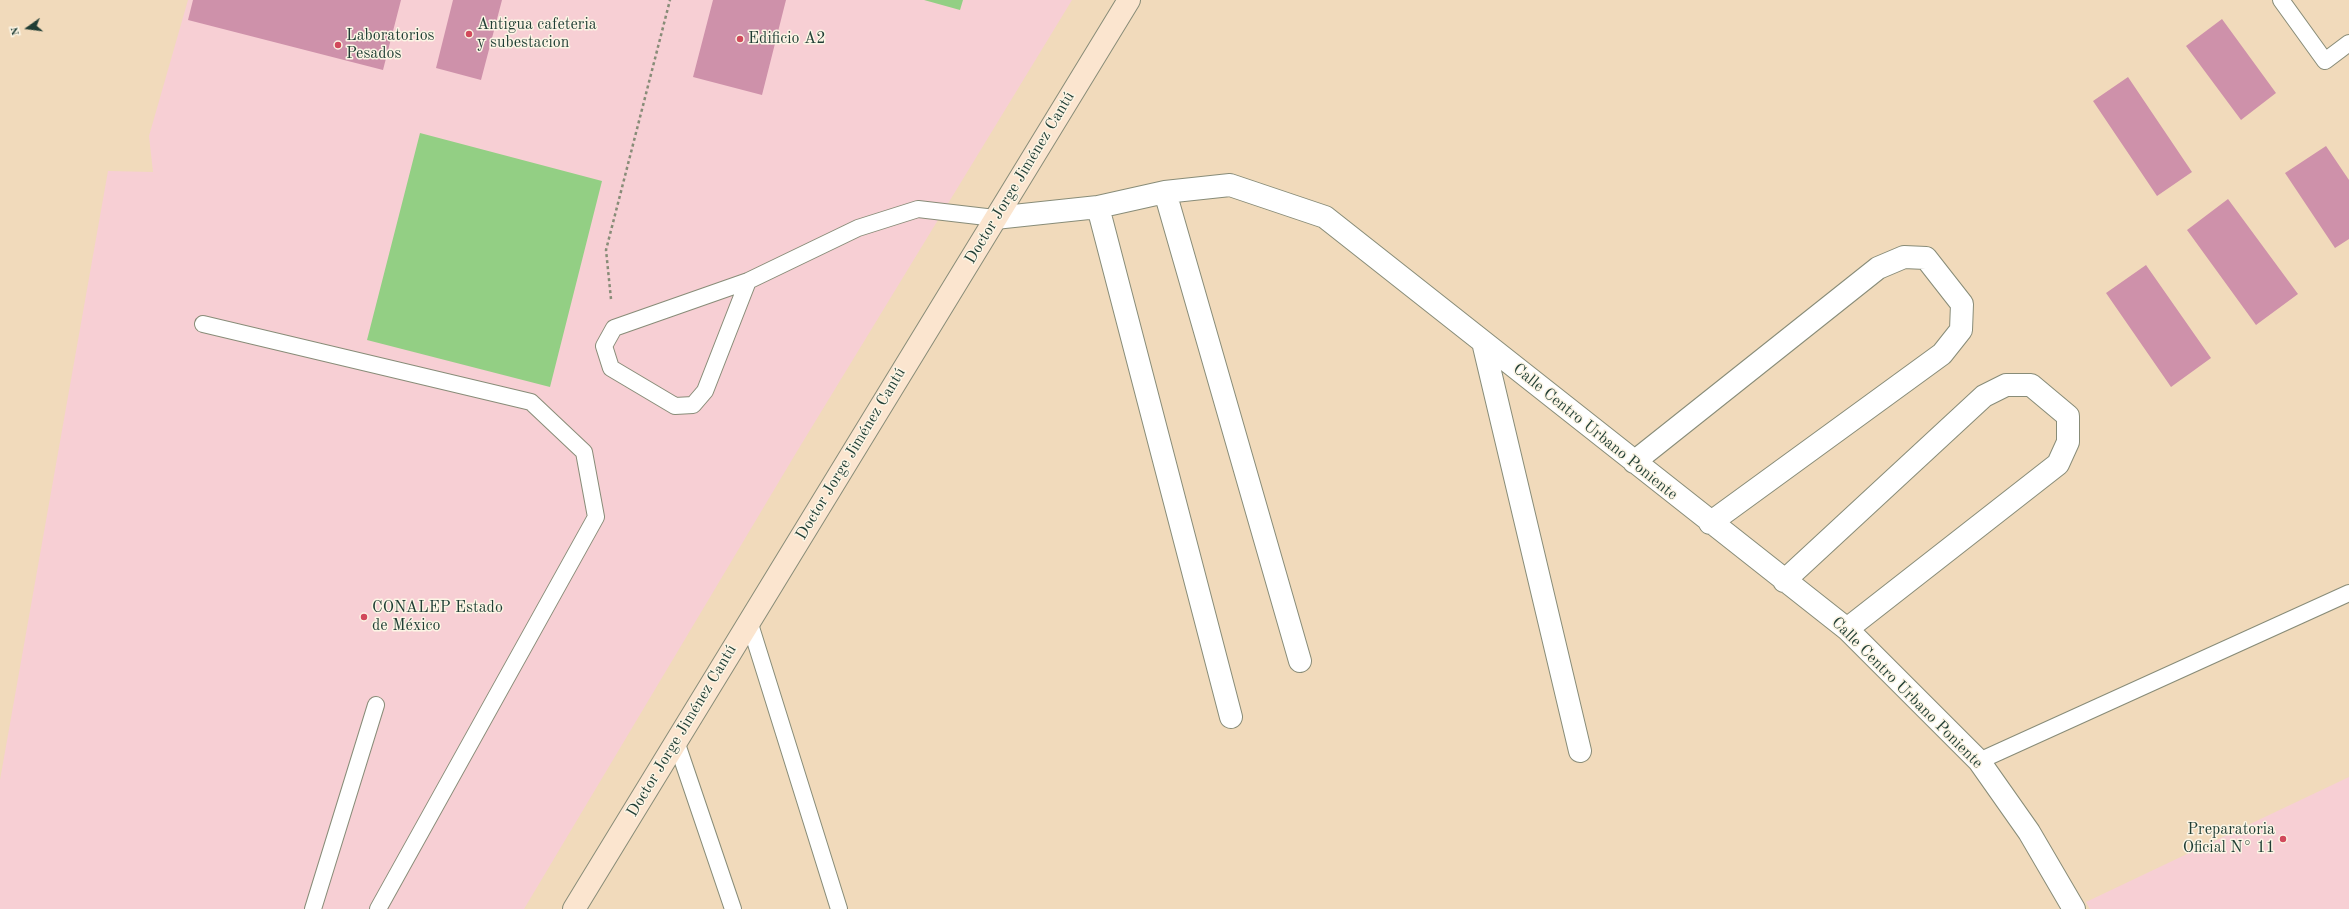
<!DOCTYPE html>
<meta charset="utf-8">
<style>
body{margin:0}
#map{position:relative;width:2349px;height:909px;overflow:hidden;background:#f1dabb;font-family:"Old Standard TT",serif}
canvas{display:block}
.north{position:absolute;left:8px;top:8px;width:40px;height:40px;-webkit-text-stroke:3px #fcf5e5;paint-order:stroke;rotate:256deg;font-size:11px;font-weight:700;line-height:16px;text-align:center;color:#1f3d34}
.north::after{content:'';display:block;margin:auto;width:14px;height:18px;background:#1f3d34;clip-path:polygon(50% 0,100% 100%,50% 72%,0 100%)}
</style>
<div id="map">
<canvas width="2349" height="909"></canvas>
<div class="north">N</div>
</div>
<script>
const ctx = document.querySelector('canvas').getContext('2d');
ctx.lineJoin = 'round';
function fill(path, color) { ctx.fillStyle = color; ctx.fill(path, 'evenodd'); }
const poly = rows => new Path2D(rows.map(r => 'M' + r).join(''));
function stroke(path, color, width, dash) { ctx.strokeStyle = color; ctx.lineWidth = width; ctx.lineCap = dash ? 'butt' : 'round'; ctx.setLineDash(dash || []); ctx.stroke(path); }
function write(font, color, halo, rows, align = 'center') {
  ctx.font = font + ' "Old Standard TT",serif'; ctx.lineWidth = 3; ctx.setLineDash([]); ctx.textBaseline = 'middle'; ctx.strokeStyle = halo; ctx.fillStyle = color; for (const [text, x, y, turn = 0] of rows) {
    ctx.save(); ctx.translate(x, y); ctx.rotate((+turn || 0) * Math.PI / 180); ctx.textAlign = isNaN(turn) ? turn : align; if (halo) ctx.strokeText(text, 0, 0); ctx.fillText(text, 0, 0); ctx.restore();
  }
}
fill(poly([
 [188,0,1072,0,796,453,524,909,0,909,0,780,108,171,153,172,149,136],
 [2349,777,2349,909,2090,909,2086,902]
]), '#f7cfd4');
fill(poly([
 [924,0,963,0,960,10],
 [420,133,602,181,550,387,367,340]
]), '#93cf84');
fill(poly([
 [193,0,401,0,383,70,188,20],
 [453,0,502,0,481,80,436,68],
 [713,0,786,0,762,95,693,77],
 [2222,19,2276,93,2241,120,2186,46],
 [2128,77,2192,172,2157,196,2093,101],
 [2326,146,2349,180,2349,239,2335,248,2285,173],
 [2228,199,2298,294,2256,325,2187,230],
 [2146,265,2211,358,2171,387,2106,293]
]), '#ce91aa');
const service = poly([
 [2281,0,2325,61,2349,43],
 [748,281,705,391,693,405,675,406,611,368,604,346,614,328,748,281,858,228,918,209,995,218],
 [203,324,531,402,584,452,596,517,378,909],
 [749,621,839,909],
 [676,741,733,909],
 [1979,761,2349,593],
 [313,909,376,705]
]);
const minor = poly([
 [1165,192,1300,661],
 [1098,207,1231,717],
 [995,218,1098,207,1165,192,1230,185,1325,217,1847,629,1979,761,2029,832,2074,909],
 [1483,342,1580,751],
 [1634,462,1878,268,1904,257,1926,258,1962,304,1961,330,1942,354,1710,523],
 [1784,581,1984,396,2006,385,2031,385,2068,416,2068,442,2058,464,1847,629]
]);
const secondary = poly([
 [574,909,1129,0]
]);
stroke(service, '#888c78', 18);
stroke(minor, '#888c78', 24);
stroke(secondary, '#888c78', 24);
stroke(poly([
 [611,299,606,250,670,0]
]), '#888c78', 2.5, [3, 3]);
stroke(service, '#fff', 16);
stroke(minor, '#fff', 22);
stroke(secondary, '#fbe5cf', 22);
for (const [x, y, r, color] of [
 [469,34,4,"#d1495b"],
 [740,39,4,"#d1495b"],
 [338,45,4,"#d1495b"],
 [364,617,4,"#d1495b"],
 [2283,839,4,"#d1495b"]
]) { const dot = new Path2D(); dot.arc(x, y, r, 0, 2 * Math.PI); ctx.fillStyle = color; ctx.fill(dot); stroke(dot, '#fcf5e5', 1.5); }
write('16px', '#1f3d34', '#fcf5e5', [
 ["Antigua cafeteria",477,25],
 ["y subestacion",477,43],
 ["Laboratorios",346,36],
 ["Pesados",346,54],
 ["Edificio A2",748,39],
 ["CONALEP Estado",372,608],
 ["de México",372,626],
 ["Preparatoria",2275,830,"right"],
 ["Oficial N° 11",2275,848,"right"]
], 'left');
write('16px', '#1f3d34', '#fcf5e5', [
 ["Doctor Jorge Jiménez Cantú",1020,178,-59],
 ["Calle Centro Urbano Poniente",1595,432,39],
 ["Doctor Jorge Jiménez Cantú",851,454,-59],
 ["Calle Centro Urbano Poniente",1907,693,45],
 ["Doctor Jorge Jiménez Cantú",682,731,-59]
]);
</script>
